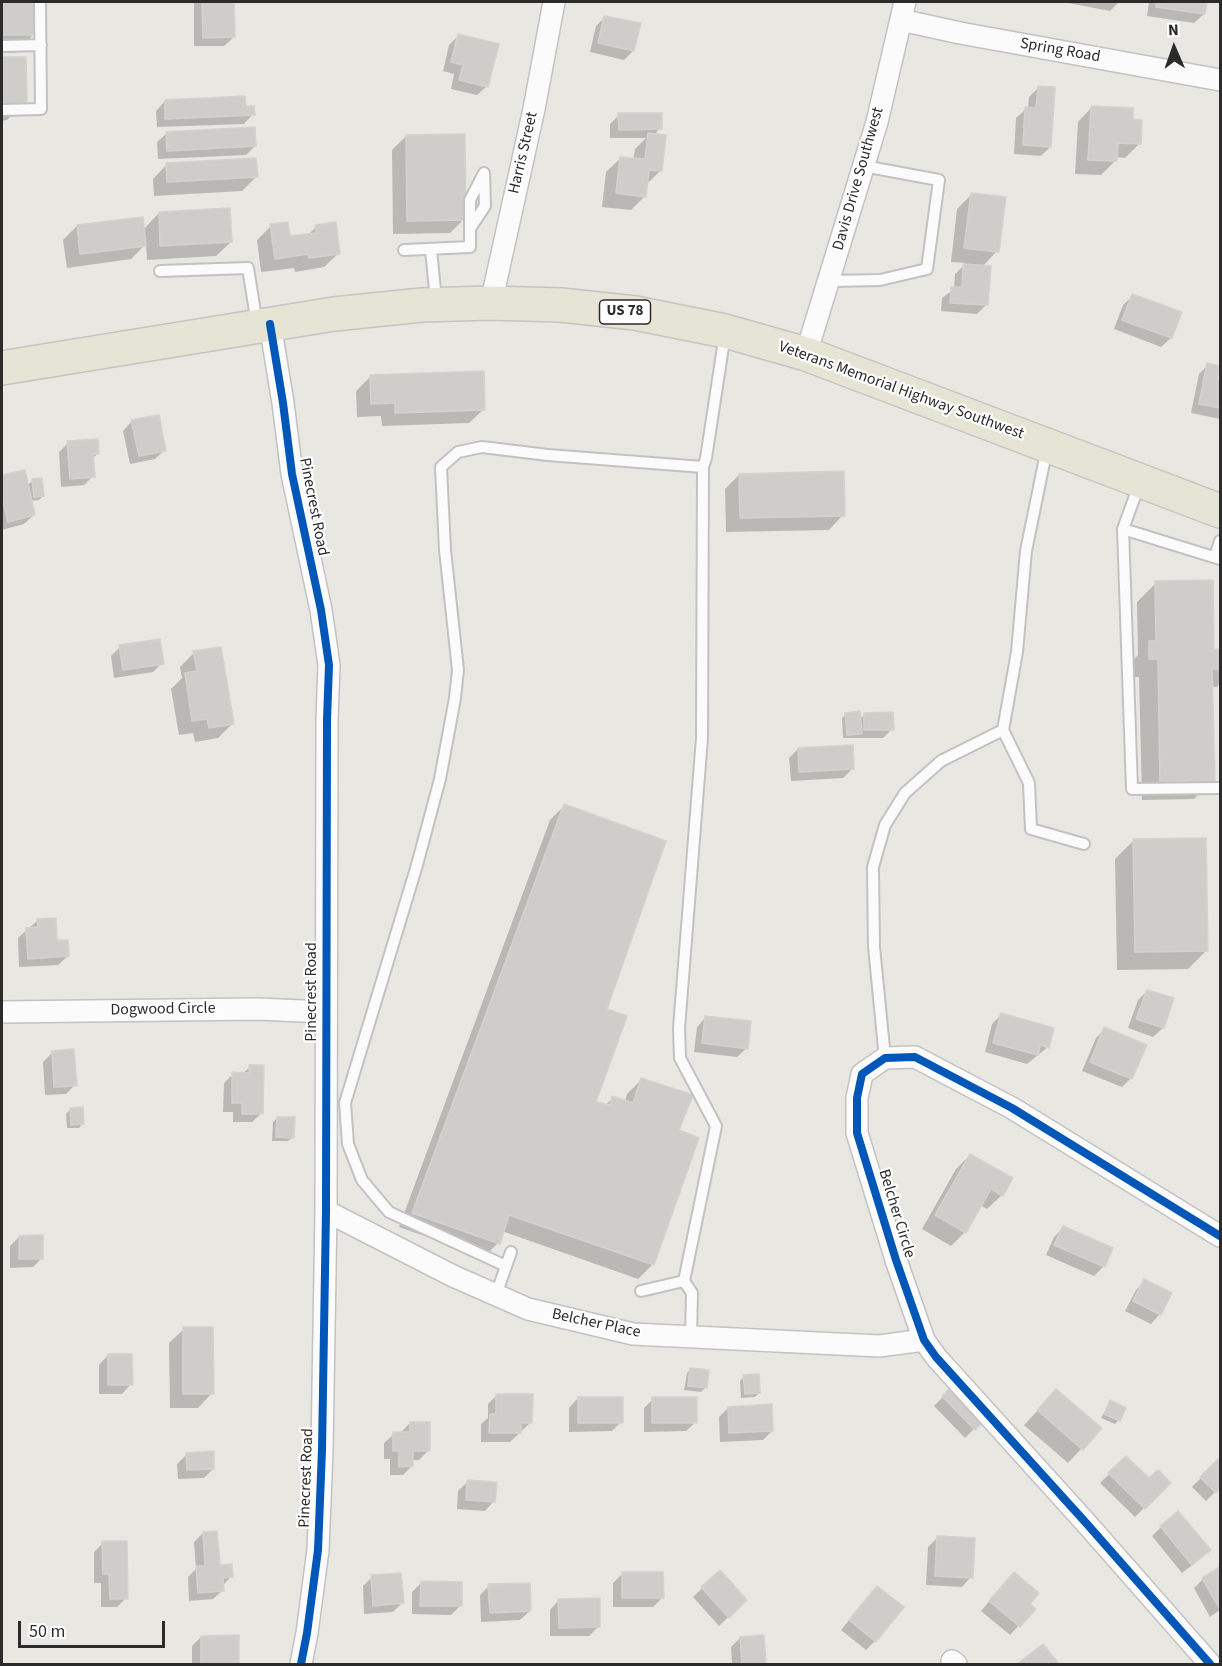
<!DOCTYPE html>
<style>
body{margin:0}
#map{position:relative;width:1222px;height:1666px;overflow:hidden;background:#e9e7e2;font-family:"Source Sans 3",sans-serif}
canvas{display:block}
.frame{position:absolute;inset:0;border:3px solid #2b2b2b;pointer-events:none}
.north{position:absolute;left:1144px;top:18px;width:60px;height:60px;-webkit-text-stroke:4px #fff;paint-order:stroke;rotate:358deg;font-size:16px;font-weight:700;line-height:24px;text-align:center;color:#2b2b2b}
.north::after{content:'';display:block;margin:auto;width:21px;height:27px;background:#2b2b2b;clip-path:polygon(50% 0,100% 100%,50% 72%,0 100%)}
.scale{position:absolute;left:18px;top:1621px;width:147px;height:27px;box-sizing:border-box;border:3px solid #2b2b2b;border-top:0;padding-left:8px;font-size:18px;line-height:21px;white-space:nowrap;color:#2b2b2b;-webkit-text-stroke:4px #fff;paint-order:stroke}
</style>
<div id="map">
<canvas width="1222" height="1666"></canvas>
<div class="frame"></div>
<div class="north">N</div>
<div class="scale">50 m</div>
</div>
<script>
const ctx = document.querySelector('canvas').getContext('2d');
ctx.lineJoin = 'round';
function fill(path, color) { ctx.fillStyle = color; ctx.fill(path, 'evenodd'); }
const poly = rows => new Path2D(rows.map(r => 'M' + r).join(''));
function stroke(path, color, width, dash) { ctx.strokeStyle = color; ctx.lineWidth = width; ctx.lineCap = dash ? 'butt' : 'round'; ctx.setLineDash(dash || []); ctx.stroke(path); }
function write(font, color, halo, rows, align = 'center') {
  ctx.font = font + ' "Source Sans 3",sans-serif'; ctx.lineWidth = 4.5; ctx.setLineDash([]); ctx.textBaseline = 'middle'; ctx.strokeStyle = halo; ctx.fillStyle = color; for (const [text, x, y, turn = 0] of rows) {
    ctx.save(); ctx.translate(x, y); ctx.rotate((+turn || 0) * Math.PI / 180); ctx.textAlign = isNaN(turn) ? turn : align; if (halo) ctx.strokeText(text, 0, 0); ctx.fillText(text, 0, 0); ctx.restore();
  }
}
fill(poly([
 [2,2,33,2,34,34,15,53,2,53],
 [194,2,233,2,234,37,224,46,194,46],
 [1063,2,1119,2,1110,11],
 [1149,2,1206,2,1204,14,1194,23,1147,16],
 [605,17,633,51,624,60,590,52,596,26],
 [458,36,487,86,477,95,451,89,454,74,443,71,449,45],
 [25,58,26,102,7,120,2,121,2,59],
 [1038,88,1050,147,1041,156,1014,154,1016,118,1026,109,1028,109,1029,97],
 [165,101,244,108,253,114,244,124,157,127,156,111],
 [1092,107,1139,144,1125,158,1115,157,1115,161,1101,175,1075,174,1078,122],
 [619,115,660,128,654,135,661,170,646,185,645,196,631,210,602,207,606,172,621,158,633,160,635,149,646,138,610,138,610,124],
 [167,133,255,146,246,155,158,159,157,142],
 [406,136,464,219,450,233,393,234,392,150],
 [167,164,256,177,242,191,154,196,153,179],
 [971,195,997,251,982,267,986,305,977,314,941,311,942,298,954,289,955,274,966,263,951,262,957,209],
 [159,213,231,242,216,256,147,260,146,244,131,259,67,268,63,240,77,226,143,230],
 [271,226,288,238,307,236,316,227,339,253,324,267,295,272,294,268,261,272,257,240],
 [1133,296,1180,313,1171,338,1161,347,1114,329,1123,305],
 [1208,365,1215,380,1220,381,1220,419,1191,413,1199,374],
 [370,377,484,409,469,423,382,426,381,416,357,417,356,391],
 [132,421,165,450,155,459,130,464,123,431],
 [68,443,98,453,92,459,93,476,84,485,61,487,59,452],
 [24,471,27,486,33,480,43,496,39,500,30,501,34,515,24,524,2,530,2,477],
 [739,475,843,515,829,530,726,532,725,489],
 [1156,583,1213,651,1220,651,1220,683,1217,687,1211,687,1213,780,1194,799,1142,800,1139,677,1131,677,1131,662,1138,655,1137,602],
 [120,647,162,663,153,672,114,678,111,656],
 [194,653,232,724,218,738,195,742,193,733,179,735,171,689,182,678,180,667],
 [846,714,859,720,865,714,892,729,883,738,843,738,842,718],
 [798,749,852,769,843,778,791,781,789,758],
 [564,806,605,1010,595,1103,605,1105,613,1098,625,1102,627,1094,641,1080,678,1131,697,1138,652,1265,638,1279,502,1231,498,1243,484,1257,399,1227,550,820],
 [1134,840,1207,950,1188,969,1117,970,1115,859],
 [38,920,68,956,58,965,19,967,18,938],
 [1147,991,1163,1028,1153,1037,1128,1028,1138,1000],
 [1001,1015,1048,1047,1027,1064,985,1052,992,1024],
 [706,1017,747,1048,737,1057,694,1052,697,1027],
 [1105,1029,1131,1078,1122,1087,1082,1071,1096,1038],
 [53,1052,75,1085,66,1094,45,1095,43,1062],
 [250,1067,262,1113,252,1122,233,1122,233,1112,223,1112,224,1083,233,1074,242,1074],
 [71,1109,83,1123,79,1128,67,1128,66,1114],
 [277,1118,293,1137,288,1141,272,1141,273,1122],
 [970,1155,1002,1195,987,1209,980,1205,965,1232,951,1246,922,1229,956,1169],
 [1063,1228,1104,1266,1094,1276,1046,1255,1054,1237],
 [19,1237,42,1258,33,1267,10,1268,10,1246],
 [1145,1281,1170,1294,1160,1314,1151,1324,1125,1311,1136,1290],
 [184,1329,212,1393,198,1408,170,1408,169,1343],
 [108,1355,131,1384,122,1394,99,1394,99,1365],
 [691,1369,705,1388,701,1392,684,1390,687,1373],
 [744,1376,759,1393,755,1397,741,1398,740,1381],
 [954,1386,985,1418,965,1438,934,1406],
 [497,1395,531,1422,510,1442,481,1442,481,1424,488,1418,488,1404],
 [578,1398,621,1422,612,1431,569,1432,569,1408],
 [653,1399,696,1422,686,1431,644,1432,644,1408],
 [1110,1402,1119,1420,1115,1424,1101,1418],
 [1043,1405,1100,1429,1068,1463,1024,1425],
 [728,1408,772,1431,763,1440,720,1442,719,1417],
 [410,1423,428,1451,419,1460,412,1460,412,1466,403,1475,390,1475,390,1459,384,1459,384,1443,394,1434,401,1432],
 [187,1454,213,1469,204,1478,178,1479,177,1464],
 [1126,1458,1149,1481,1169,1483,1135,1517,1100,1483],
 [1217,1462,1220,1465,1220,1487,1206,1501,1192,1487],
 [468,1481,494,1501,485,1511,457,1509,458,1491],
 [1161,1527,1200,1559,1182,1573,1152,1536],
 [203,1533,219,1566,231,1577,222,1586,223,1590,213,1599,189,1601,188,1577,196,1569,194,1542],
 [937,1538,971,1577,962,1587,926,1585,928,1547],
 [103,1543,126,1598,117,1607,101,1607,101,1583,94,1583,94,1552],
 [1220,1569,1220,1610,1210,1617,1194,1588,1203,1579],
 [719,1572,736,1610,719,1626,693,1597],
 [622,1574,662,1598,653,1607,613,1607,613,1583],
 [372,1577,402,1603,393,1612,364,1614,363,1586],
 [421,1583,460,1606,451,1615,412,1614,412,1592],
 [1005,1583,1034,1609,1010,1635,981,1611],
 [489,1586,530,1611,520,1620,481,1622,480,1595],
 [868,1597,875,1641,866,1650,841,1630],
 [559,1600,599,1626,589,1636,550,1636,550,1610],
 [201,1637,237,1637,238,1664,192,1664,192,1646],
 [763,1637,765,1664,732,1664,731,1647,740,1638],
 [1043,1646,1057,1664,1019,1664]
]), '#0003');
const building = poly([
 [2,2,35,2,35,35,2,35,2,2],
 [202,2,234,2,235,37,203,38,202,2],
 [1156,2,1207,2,1205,14,1156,7,1156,2],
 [604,16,641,23,634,51,598,43,604,16],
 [458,34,499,44,488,87,459,80,463,65,451,62,458,34],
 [2,57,26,57,27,102,2,103,2,57],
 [1038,86,1055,87,1051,147,1023,145,1025,107,1036,108,1038,86],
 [245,96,246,106,254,106,255,115,165,119,165,100,245,96],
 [1091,106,1133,108,1133,119,1142,120,1141,144,1118,143,1117,161,1088,160,1091,106],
 [618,113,662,113,662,129,619,130,618,113],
 [255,127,256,146,167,151,166,132,255,127],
 [648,133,666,135,662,171,649,170,646,197,616,193,620,157,645,159,648,133],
 [465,134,466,220,407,221,406,135,465,134],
 [256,158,258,177,167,182,166,163,256,158],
 [971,193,1006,197,999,252,964,248,971,193],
 [230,208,232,242,160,246,159,212,230,208],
 [143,217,146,246,80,254,77,225,143,217],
 [288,222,290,236,316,233,315,225,336,222,340,254,309,258,308,254,275,259,270,224,288,222],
 [963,264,991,266,988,305,950,303,951,287,962,287,963,264],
 [1132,294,1182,312,1172,338,1122,320,1132,294],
 [1207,363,1220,366,1217,379,1220,380,1220,408,1199,404,1207,363],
 [484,371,485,410,395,413,395,403,371,404,370,375,484,371],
 [159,415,166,451,139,456,131,420,159,415],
 [98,439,99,454,93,454,95,477,70,479,67,441,98,439],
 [25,470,35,515,8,522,3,501,2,501,2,475,25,470],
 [844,471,845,516,740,518,739,474,844,471],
 [42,478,44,496,34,497,32,479,42,478],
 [1213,580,1214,650,1220,649,1220,669,1212,669,1215,780,1160,782,1158,659,1149,659,1149,641,1156,641,1155,581,1213,580],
 [160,639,164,664,123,670,119,645,160,639],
 [221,647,234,724,209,728,207,719,192,721,185,673,197,671,193,651,221,647],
 [860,711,862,734,847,735,845,713,860,711],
 [893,712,894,730,864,730,864,713,893,712],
 [853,745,854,769,799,772,798,748,853,745],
 [564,804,666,841,607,1009,627,1016,596,1102,610,1105,612,1096,633,1103,641,1078,693,1095,679,1130,699,1138,654,1265,509,1215,500,1244,412,1213,564,804],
 [1206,838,1208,951,1135,952,1133,839,1206,838],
 [56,918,57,940,68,940,69,956,28,959,26,928,38,927,37,919,56,918],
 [1147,990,1174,998,1164,1028,1136,1019,1147,990],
 [1001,1013,1054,1028,1049,1048,1040,1045,1038,1055,993,1043,1001,1013],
 [705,1016,751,1021,748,1049,702,1043,705,1016],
 [1104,1027,1147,1045,1132,1079,1090,1062,1104,1027],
 [74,1049,77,1086,54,1087,52,1051,74,1049],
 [249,1065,264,1065,263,1114,242,1114,242,1103,232,1103,232,1072,249,1073,249,1065],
 [83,1107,84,1124,71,1125,70,1108,83,1107],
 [277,1117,295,1117,294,1138,276,1137,277,1117],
 [970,1154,1013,1178,1003,1196,991,1189,966,1233,935,1215,970,1154],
 [1063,1226,1113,1248,1105,1267,1054,1245,1063,1226],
 [43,1235,43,1259,19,1259,19,1236,43,1235],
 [1144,1279,1172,1293,1161,1315,1133,1301,1144,1279],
 [183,1327,213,1327,214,1394,183,1394,183,1327],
 [108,1354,132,1354,133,1385,108,1385,108,1354],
 [690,1368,709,1370,707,1388,688,1386,690,1368],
 [759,1374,760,1393,745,1394,743,1375,759,1374],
 [954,1384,987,1418,975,1430,942,1396,954,1384],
 [1056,1389,1102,1428,1083,1450,1037,1410,1056,1389],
 [496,1394,533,1394,532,1423,521,1423,521,1433,489,1433,490,1414,496,1414,496,1394],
 [578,1397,623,1397,623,1423,578,1423,578,1397],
 [652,1397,697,1397,697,1423,652,1423,652,1397],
 [1110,1400,1126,1408,1120,1421,1104,1414,1110,1400],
 [772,1404,773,1431,729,1433,728,1407,772,1404],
 [410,1422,430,1422,430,1451,413,1451,413,1466,399,1467,399,1451,393,1451,393,1432,410,1432,410,1422],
 [214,1451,214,1469,187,1470,186,1453,214,1451],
 [1126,1456,1149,1478,1158,1470,1171,1483,1145,1509,1108,1473,1126,1456],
 [1218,1459,1220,1463,1220,1489,1216,1493,1200,1477,1218,1459],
 [467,1480,497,1482,495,1502,466,1500,467,1480],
 [1178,1511,1211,1550,1192,1565,1160,1526,1178,1511],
 [217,1531,220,1565,232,1564,233,1577,223,1578,224,1591,198,1593,196,1566,205,1566,203,1532,217,1531],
 [937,1536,975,1538,973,1578,935,1576,937,1536],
 [102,1541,127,1541,128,1599,110,1599,109,1574,103,1574,102,1541],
 [1220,1567,1220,1608,1219,1608,1202,1578,1220,1567],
 [720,1570,747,1600,729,1618,701,1587,720,1570],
 [622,1572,663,1572,664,1598,622,1598,622,1572],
 [1014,1572,1039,1593,1030,1604,1036,1609,1020,1627,989,1601,1014,1572],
 [401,1573,404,1603,373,1606,371,1575,401,1573],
 [421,1581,462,1582,462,1606,420,1606,421,1581],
 [530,1583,531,1611,490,1613,488,1584,530,1583],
 [877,1586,904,1607,876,1642,849,1620,877,1586],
 [600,1598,600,1627,559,1628,558,1599,600,1598],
 [239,1635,239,1664,201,1664,201,1636,239,1635],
 [764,1635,766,1664,742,1664,740,1637,764,1635],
 [1043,1644,1059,1664,1017,1664,1043,1644]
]);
fill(building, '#cecdc9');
stroke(building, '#d4d2ce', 1.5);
const lane = poly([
 [2,46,41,45],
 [2,110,41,109,40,2],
 [471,227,485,206,484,174],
 [404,250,470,247,470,200,484,173],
 [431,250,436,300],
 [160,271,248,268,257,324],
 [829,281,880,280,927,269,939,180,863,166],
 [1047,448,1026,551,1017,652,1003,730,1029,783,1031,829,1084,844],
 [1139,485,1123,529,1132,789,1220,788],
 [1123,529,1220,559],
 [1215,557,1220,541],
 [885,1058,874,947,873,867,885,825,905,793,941,761,1003,730],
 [506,1266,389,1212,362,1180,348,1144,345,1103,417,865,440,779,455,698,458,670,445,550,441,467,458,452,482,447,548,455,703,467,706,458,725,334],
 [684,1281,716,1126,680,1058,679,1028,702,738,703,467],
 [641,1291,684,1281,692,1293,691,1337],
 [496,1295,511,1252]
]);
const street = poly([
 [901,20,960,33,1220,80],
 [489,303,493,294,534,109,554,2],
 [270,324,283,403,292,474,321,610,329,665,327,720,326,1211,322,1450,318,1550,307,1633,301,1664],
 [806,354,877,122,905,2],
 [2,1012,258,1009,325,1012],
 [326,1211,453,1276,528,1309,633,1334,879,1346,924,1340],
 [952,1661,956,1664],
 [1210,1664,1087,1524,936,1357,924,1340,896,1260,857,1133,857,1098,862,1074,885,1058,915,1057,1012,1108,1220,1236]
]);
const primary = poly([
 [2,368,334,314,422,305,489,303,561,305,635,313,725,331,806,354,1220,511]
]);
stroke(lane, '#c3c2c2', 14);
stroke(street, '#c3c2c2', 24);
stroke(primary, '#c5c4c2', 36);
stroke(lane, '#fcfbfb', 10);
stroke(street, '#fcfbfb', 21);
stroke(primary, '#e6e4d5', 33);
stroke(poly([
 [270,324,283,403,292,474,321,610,329,665,327,720,326,1211,322,1450,318,1550,307,1633,301,1664],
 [1210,1664,1087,1524,936,1357,924,1340,896,1260,857,1133,857,1098,862,1074,885,1058,915,1057,1012,1108,1220,1236]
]), '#0057b8', 8);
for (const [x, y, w] of [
 [625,312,51]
]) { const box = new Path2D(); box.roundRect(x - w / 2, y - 12, w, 24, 4.5); ctx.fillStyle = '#fff'; ctx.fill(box); stroke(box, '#2b2b2b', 1.5); }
write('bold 15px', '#2b2b2b', null, [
 ["US 78",625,312]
]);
write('16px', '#2b2b2b', '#fff', [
 ["Spring Road",1060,51,10],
 ["Harris Street",524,153,-77],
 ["Davis Drive Southwest",859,179,-74],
 ["Veterans Memorial Highway Southwest",901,391,20],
 ["Pinecrest Road",313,507,79],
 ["Pinecrest Road",312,992,-90],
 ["Dogwood Circle",163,1010,-1],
 ["Belcher Circle",896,1214,73],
 ["Belcher Place",596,1324,12],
 ["Pinecrest Road",307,1478,-88]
]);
</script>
